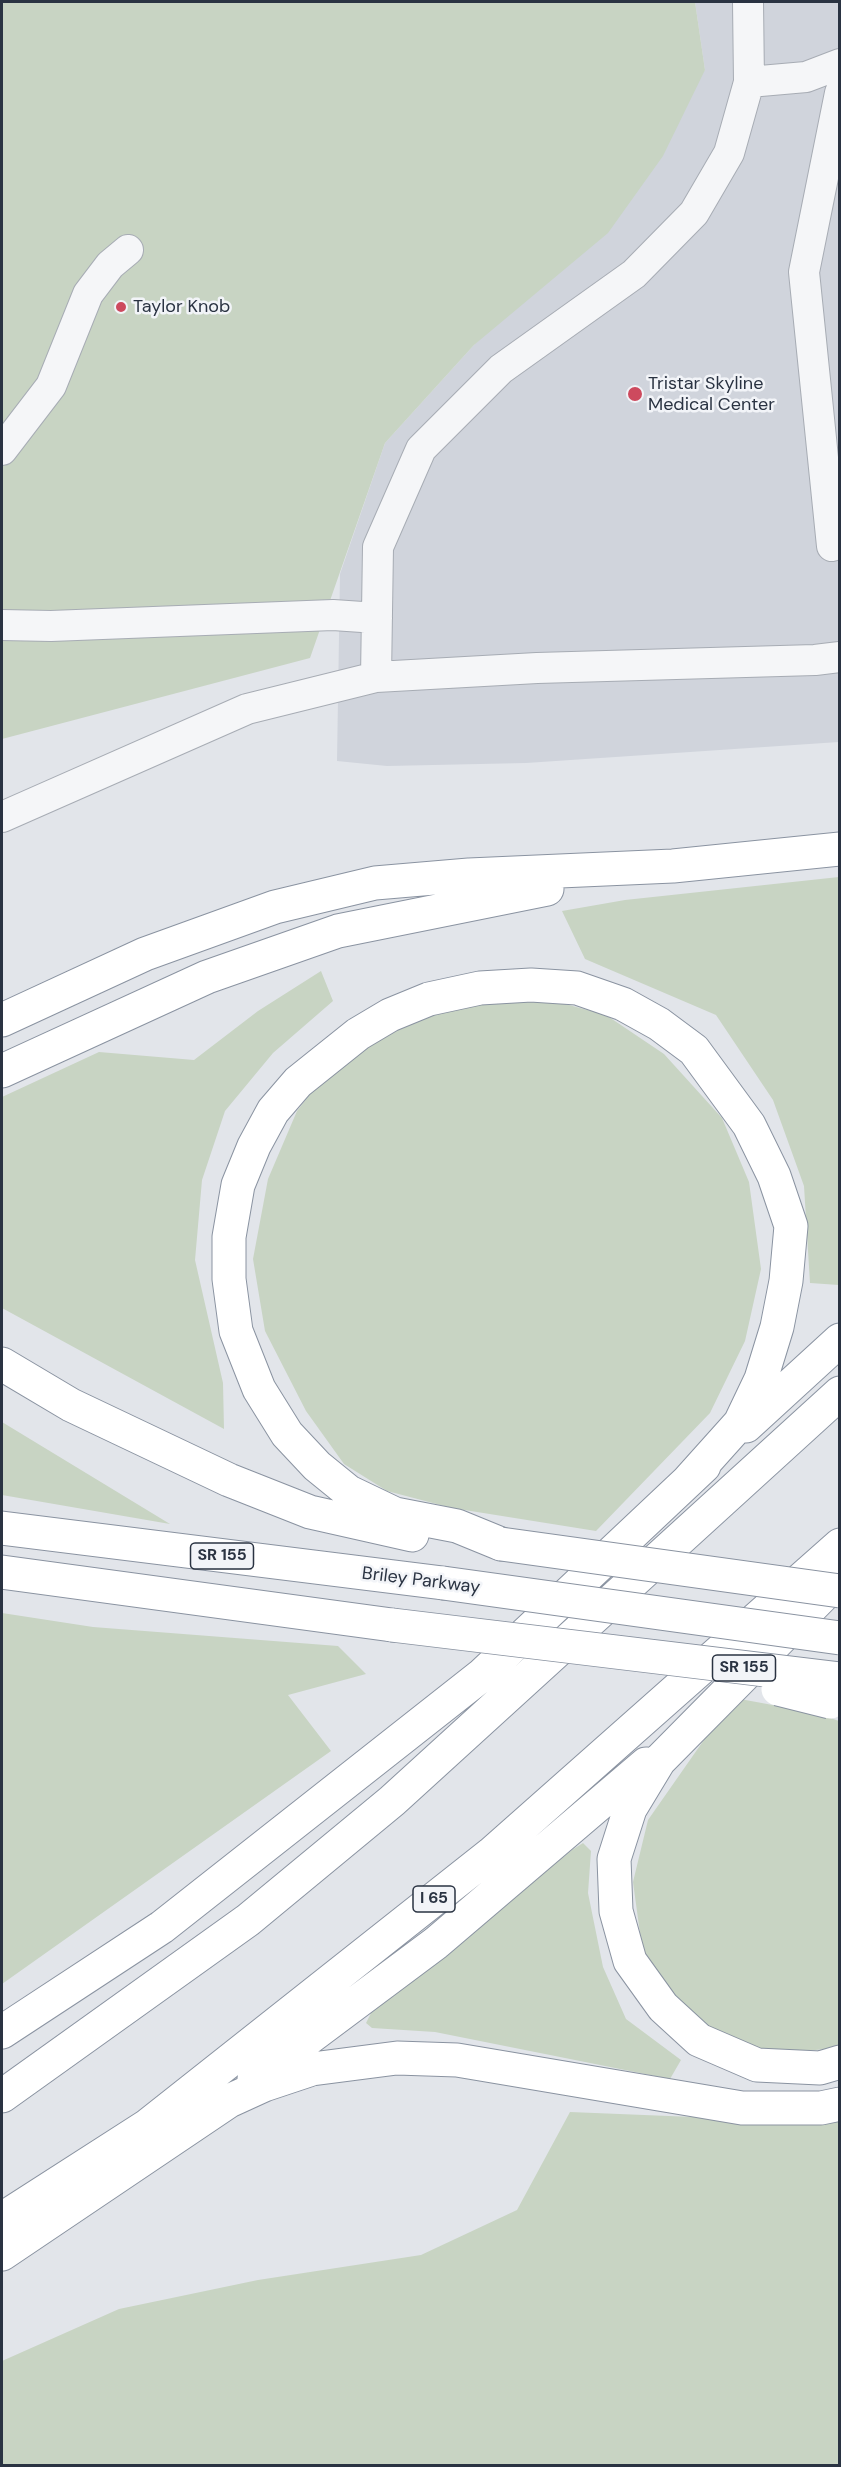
<!DOCTYPE html>
<style>
body{margin:0}
#map{position:relative;width:841px;height:2467px;overflow:hidden;background:#e2e5ea;font-family:"DM Sans",sans-serif}
canvas{display:block}
.frame{position:absolute;inset:0;border:3px solid #2a3342;pointer-events:none}
</style>
<div id="map">
<canvas width="841" height="2467"></canvas>
<div class="frame"></div>
</div>
<script>
const ctx = document.querySelector('canvas').getContext('2d');
ctx.lineJoin = 'round';
function fill(path, color) { ctx.fillStyle = color; ctx.fill(path, 'evenodd'); }
const poly = rows => new Path2D(rows.map(r => 'M' + r).join(''));
function stroke(path, color, width, dash) { ctx.strokeStyle = color; ctx.lineWidth = width; ctx.lineCap = dash ? 'butt' : 'round'; ctx.setLineDash(dash || []); ctx.stroke(path); }
function write(font, color, halo, rows, align = 'center') {
  ctx.font = font + ' "DM Sans",sans-serif'; ctx.lineWidth = 5; ctx.setLineDash([]); ctx.textBaseline = 'middle'; ctx.strokeStyle = halo; ctx.fillStyle = color; for (const [text, x, y, turn = 0] of rows) {
    ctx.save(); ctx.translate(x, y); ctx.rotate((+turn || 0) * Math.PI / 180); ctx.textAlign = isNaN(turn) ? turn : align; if (halo) ctx.strokeText(text, 0, 0); ctx.fillText(text, 0, 0); ctx.restore();
  }
}
fill(poly([
 [695,2,839,2,839,742,526,763,387,766,337,761,340,574,385,443,474,345,705,70]
]), '#d0d4dc');
fill(poly([
 [2,2,695,2,705,70,663,156,608,233,474,345,385,443,310,658,2,739],
 [839,877,839,1285,810,1283,804,1186,773,1100,716,1015,585,959,562,911,625,900],
 [321,971,333,1001,273,1053,225,1111,202,1180,195,1260,223,1383,224,1429,2,1308,2,1097,99,1052,194,1060,258,1011],
 [543,998,606,1015,664,1054,722,1118,749,1182,761,1269,745,1341,710,1413,596,1531,452,1508,387,1491,344,1464,306,1411,265,1331,253,1259,268,1179,297,1111,335,1062,414,1017,480,1001],
 [2,1422,170,1524,2,1495],
 [2,1613,93,1627,338,1646,366,1674,288,1695,331,1751,2,1984],
 [740,1699,816,1713,839,1721,839,2046,827,2049,781,2053,741,2046,701,2024,669,1995,642,1948,633,1882,648,1820,706,1737],
 [583,1843,591,1851,588,1893,603,1967,626,2019,681,2060,670,2079,435,2032,372,2028,366,2023,371,2013,572,1850],
 [570,2112,817,2122,839,2113,839,2465,2,2465,2,2361,119,2309,258,2280,421,2255,517,2210]
]), '#c8d4c3');
const minor = poly([
 [749,82,806,77,840,64],
 [2,450,51,386,88,294,110,265,128,250],
 [832,546,804,272,840,93],
 [2,625,51,626,333,615,377,618],
 [376,677,378,547,421,449,501,369,634,274,694,213,729,153,749,82,748,2],
 [2,817,247,709,376,677,537,668,815,660,840,657]
]);
const highway = poly([
 [2,1020,145,954,275,907,375,883,469,875,673,866,840,849],
 [2,1071,207,977,338,931,547,889],
 [2,1364,71,1405,229,1480,310,1512,412,1535],
 [746,1426,840,1340],
 [2,1528,443,1583],
 [501,1544,457,1526,395,1514,349,1492,317,1466,287,1434,259,1389,236,1331,229,1279,229,1237,238,1185,254,1146,273,1111,298,1082,358,1034,390,1015,429,999,480,988,531,985,577,988,623,1004,659,1024,694,1050,749,1125,774,1176,791,1226,786,1281,777,1327,761,1379,740,1423,688,1481],
 [2,1572,392,1625],
 [840,1578,659,1761,630,1809,614,1859,616,1911,630,1961,663,2007,699,2040,757,2065,820,2068,840,2062],
 [2,2032,162,1927,482,1675,704,1466],
 [254,2079,436,1943,646,1764],
 [2,2096,248,1920,392,1801,840,1393],
 [2,2219,147,2126,491,1854,840,1545],
 [2,2254,229,2101,264,2085,312,2069,397,2058,457,2060,742,2108,821,2108,840,2104]
]);
stroke(minor, '#a7acb4', 32);
stroke(highway, '#8a93a1', 35);
stroke(minor, '#f5f6f8', 30);
stroke(highway, '#fff', 33);
const highwayBridge = poly([
 [501,1544,840,1591],
 [443,1583,840,1638],
 [392,1625,840,1679],
 [778,1689,830,1702]
]);
stroke(highwayBridge, '#8a93a1', 35, []);
stroke(highwayBridge, '#fff', 33);
for (const [x, y, r, color] of [
 [121,307,6,"#cd4a5e"],
 [635,394,8,"#cd4a5e"]
]) { const dot = new Path2D(); dot.arc(x, y, r, 0, 2 * Math.PI); ctx.fillStyle = color; ctx.fill(dot); stroke(dot, '#f2f4f8', 2); }
for (const [x, y, w] of [
 [222,1556,63],
 [744,1668,63],
 [434,1899,42]
]) { const box = new Path2D(); box.roundRect(x - w / 2, y - 13, w, 26, 4.5); ctx.fillStyle = '#f2f4f8'; ctx.fill(box); stroke(box, '#2a3342', 1.5); }
write('bold 16px', '#2a3342', null, [
 ["SR 155",222,1556],
 ["SR 155",744,1668],
 ["I 65",434,1899]
]);
write('18px', '#2a3342', '#f2f4f8', [
 ["Taylor Knob",133,307],
 ["Tristar Skyline",648,384],
 ["Medical Center",648,405]
], 'left');
write('18px', '#2a3342', '#f2f4f8', [
 ["Briley Parkway",421,1581,7]
]);
</script>
